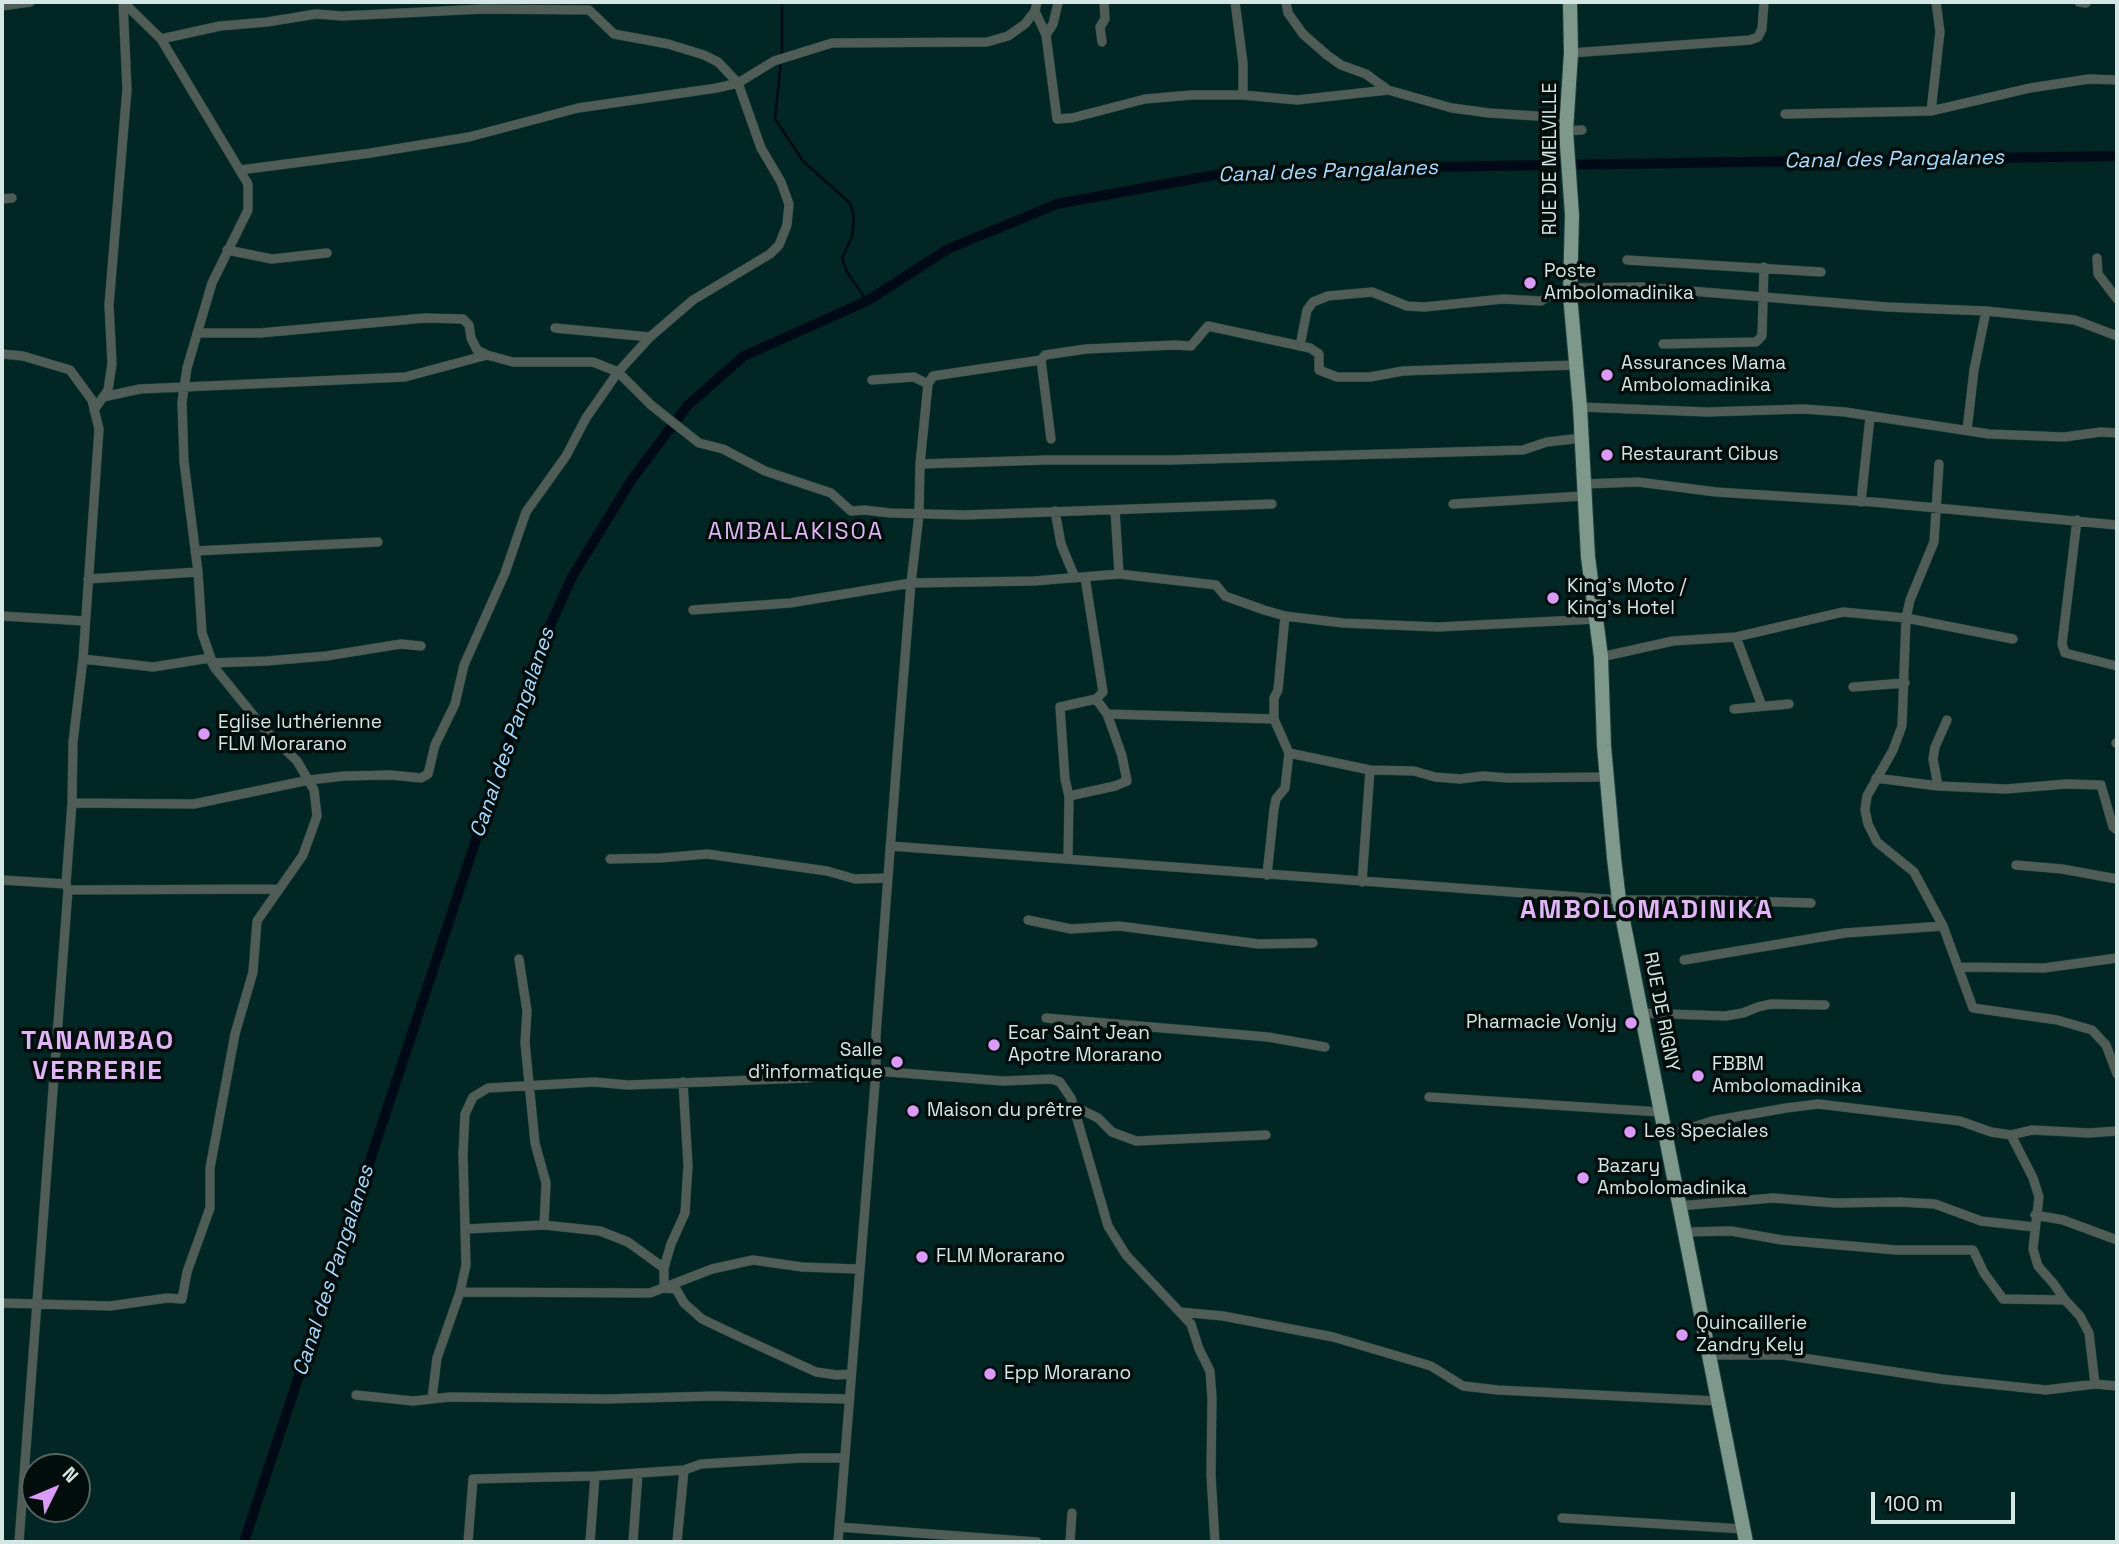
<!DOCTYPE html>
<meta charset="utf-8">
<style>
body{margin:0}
#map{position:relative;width:2119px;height:1544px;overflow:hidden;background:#012624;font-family:"Space Grotesk",sans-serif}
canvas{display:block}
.frame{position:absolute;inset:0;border:4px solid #d4e7e5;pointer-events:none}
.north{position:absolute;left:21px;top:1453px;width:70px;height:70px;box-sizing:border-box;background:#020d0c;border:2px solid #566463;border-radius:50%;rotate:47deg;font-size:19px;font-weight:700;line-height:28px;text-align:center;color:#d4e7e5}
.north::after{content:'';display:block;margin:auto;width:24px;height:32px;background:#da9af7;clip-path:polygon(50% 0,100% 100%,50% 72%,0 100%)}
.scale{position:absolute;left:1871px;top:1492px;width:144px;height:32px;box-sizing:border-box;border:4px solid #d4e7e5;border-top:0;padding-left:9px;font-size:21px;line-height:24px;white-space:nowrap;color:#d4e7e5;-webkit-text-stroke:5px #020d0c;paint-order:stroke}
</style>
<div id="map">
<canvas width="2119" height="1544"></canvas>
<div class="frame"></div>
<div class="north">N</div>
<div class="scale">100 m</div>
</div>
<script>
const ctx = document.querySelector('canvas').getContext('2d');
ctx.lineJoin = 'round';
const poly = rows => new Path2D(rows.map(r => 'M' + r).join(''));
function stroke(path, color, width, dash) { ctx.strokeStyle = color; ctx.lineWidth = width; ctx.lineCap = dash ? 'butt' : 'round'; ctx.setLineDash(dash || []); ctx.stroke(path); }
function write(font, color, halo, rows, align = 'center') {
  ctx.font = font + ' "Space Grotesk",sans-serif'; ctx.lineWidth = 7; ctx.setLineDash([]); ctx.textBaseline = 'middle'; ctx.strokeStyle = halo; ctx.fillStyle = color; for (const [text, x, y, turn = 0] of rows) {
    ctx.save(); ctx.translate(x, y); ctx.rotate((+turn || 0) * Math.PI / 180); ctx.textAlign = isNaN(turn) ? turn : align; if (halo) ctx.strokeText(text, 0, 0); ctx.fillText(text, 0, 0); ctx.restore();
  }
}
stroke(poly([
 [782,54,782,2],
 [781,61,775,119,803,161,850,203,854,217,852,237,842,258,847,272,867,301]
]), '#000a16', 2.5);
stroke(poly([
 [244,1542,538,652,572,577,632,479,688,405,744,356,867,301,948,249,1057,204,1231,172,1366,168,2117,156]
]), '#000a16', 10);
const street = poly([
 [1235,2,1243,63,1243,95],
 [1286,2,1288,13,1303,34,1327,55,1341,65,1366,74,1388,90],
 [2079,2,2086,3],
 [1058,3,1053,24,1046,35,1057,119,1072,118,1145,99,1192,95,1243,95,1297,100,1388,90,1452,108,1489,113,1568,118],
 [2,6,30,2],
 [1035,11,1046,35],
 [1102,42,1100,27,1105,19,1104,2],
 [1571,53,1750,40,1758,37,1762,29,1764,2],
 [1931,111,1940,32,1936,2],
 [1785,114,1931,111,2030,88,2089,79,2117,80],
 [1566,131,1582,130],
 [240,170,371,153,469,137,578,108,717,88,738,83,774,61,832,43,987,42,1008,36,1025,24,1035,11,1037,2],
 [2,199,12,198],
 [227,250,272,259,327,253],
 [2097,258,2098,274,2117,299],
 [1627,260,1821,272],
 [1570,288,1641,287,1887,307,1986,311,2075,320,2117,336],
 [555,328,650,337],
 [197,333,260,333,425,318,463,319,469,325,471,338,477,350,487,355,513,362,593,362,618,372,651,405,699,443,723,449,765,471,831,493,851,511,864,510,890,513,965,515,1272,504],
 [1663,344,1756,342,1762,336,1764,267],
 [1300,346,1307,310,1313,302,1328,296,1372,292,1407,306,1424,307,1503,299,1541,301,1551,295,1570,295],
 [2,354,23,356,70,370,92,400,99,429,83,659,73,742,72,803,66,884,68,890,19,1542],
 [1041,360,1051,439],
 [872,380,914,377,928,384],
 [103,397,140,389,405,377,487,355],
 [1580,407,1707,412,1804,409,1845,412,1989,434,2064,437,2101,432,2117,433],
 [94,410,108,390,112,364,109,305,127,89,123,2],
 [1967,430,1974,370,1986,311],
 [920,464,1046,460,1171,460,1523,450,1547,442,1582,438],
 [1939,464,1934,542,1910,600,1906,618,1902,726,1893,750,1867,796,1865,810,1868,824,1877,842,1914,872,1943,926,1973,1008,2057,1020,2092,1030,2106,1045,2117,1074],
 [1584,484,1638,482,1716,492,1873,502,2117,525],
 [1861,502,1870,417],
 [1453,504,1583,496],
 [1115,510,1119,574],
 [1055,511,1061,544,1075,578],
 [2077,520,2062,644,2065,653,2117,666],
 [195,551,378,542],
 [88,579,198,572],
 [693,610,790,603,911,583,1034,581,1119,574,1216,585,1225,596,1264,610,1285,616,1343,623,1438,627,1597,619],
 [2,616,85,621],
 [1736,637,1762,706],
 [1601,657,1673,641,1736,637,1843,612,1906,618,2013,639],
 [83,659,153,667,210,658],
 [212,663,267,661,326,656,401,644,421,646],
 [1853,687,1905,683],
 [1734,709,1789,704],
 [1107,714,1274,719],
 [2116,743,2117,743],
 [1289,753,1370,770,1414,771,1435,777,1460,779,1483,776,1508,778,1607,777],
 [1876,778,1938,786,2006,789,2066,784,2101,785,2113,827,2117,830],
 [1938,786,1933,759,1935,747,1947,720],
 [1069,796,1115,786,1127,781,1122,756,1114,733,1107,714,1096,699],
 [72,803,194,804,309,780,344,776,391,775,421,778,428,774,435,745,455,704,464,665,505,573,526,512,566,456,586,418,618,372,650,337,693,300,770,254,779,245,787,225,789,204,781,182,761,148,738,83,718,62,704,55,668,44,614,34,589,10,483,9,342,16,316,14,267,22,220,26,161,39],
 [890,846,1619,900,1714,900,1811,903],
 [610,859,660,858,707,854,827,871,855,879,888,878],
 [1068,859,1069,796,1065,779,1060,707,1096,699,1103,692,1085,577],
 [2016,865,2062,869,2117,879],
 [1267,875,1274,809,1276,799,1285,788,1289,753,1274,719,1274,698,1278,690,1285,616],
 [2,880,66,884],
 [1362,882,1370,770],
 [68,890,278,889],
 [1028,920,1071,929,1119,926,1259,944,1313,943],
 [519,959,527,1011,525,1043,535,1143,546,1183,544,1225],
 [1684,960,1845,933,1943,926],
 [1958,967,2044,968,2117,958],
 [1641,1013,1725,1016,1743,1013,1758,1007,1771,1004,1825,1005],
 [1046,1018,1268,1037,1325,1047],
 [683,1082,688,1165,685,1213,671,1244,664,1268,664,1288,676,1289,684,1303,702,1319,742,1338,816,1372,837,1375,850,1374],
 [1429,1097,1660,1112],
 [1074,1106,1098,1118,1112,1132,1136,1141,1266,1135],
 [2011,1135,2033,1178,2039,1197,2033,1249,2038,1266,2053,1283,2065,1300],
 [1665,1136,1712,1121,1786,1108,1818,1104,1960,1121,1991,1132,2011,1135,2032,1130,2089,1133,2117,1131],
 [1678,1206,1773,1198,1835,1203,1900,1202,1935,1204,1981,1221,2034,1227],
 [2035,1215,2063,1220,2117,1240],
 [466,1229,544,1225,600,1231,628,1242,664,1268],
 [1684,1232,1731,1231,1782,1240,1896,1250,1973,1250,1984,1273,2003,1299,2065,1300,2080,1316,2089,1333,2095,1384],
 [460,1292,650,1293,712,1269,753,1260,802,1267,858,1269],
 [2,1303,110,1306,167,1298,182,1299,187,1272,210,1208,210,1168,235,1034,253,972,257,921,303,855,317,816,314,790,297,761,267,732,214,667,202,633,198,572,184,462,182,402,187,368,212,283,248,210,248,184,161,39,123,2],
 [1180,1312,1223,1316,1333,1337,1431,1366,1463,1386,1498,1390,1717,1401],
 [1707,1355,1783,1355,1941,1379,2046,1390,2095,1384,2117,1386],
 [356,1395,413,1401,450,1397,607,1399,715,1396,849,1399],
 [432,1398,437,1358,460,1292,466,1265,463,1154,465,1114,473,1097,488,1088,594,1082,628,1085,806,1078,837,1072,876,1071,1003,1081,1052,1079,1060,1082,1071,1098,1108,1226,1126,1255,1191,1324,1199,1349,1210,1371,1212,1398,1211,1475,1215,1542],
 [684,1470,701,1464,802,1458,844,1458],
 [1562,1518,1744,1529],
 [839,1527,1037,1542],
 [468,1542,473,1479,595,1476,684,1470,677,1542],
 [590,1542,595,1476],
 [633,1542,638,1473],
 [838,1542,876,1071,876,1035,898,745,911,583,919,515,920,464,928,384,933,376,1041,360,1045,355,1086,349,1175,345,1191,346,1208,326,1310,348,1319,354,1319,370,1337,377,1370,377,1403,371,1575,365],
 [1070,1542,1072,1513]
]);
const primary = poly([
 [1570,2,1571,53,1566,131,1572,215,1570,295,1580,407,1588,557,1601,657,1604,746,1614,858,1619,900,1746,1542]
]);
stroke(street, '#1f413f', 10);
stroke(primary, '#1f413f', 16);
stroke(street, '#505c56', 9);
stroke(primary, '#7e988b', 14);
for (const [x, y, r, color] of [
 [1530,283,7,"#da9af7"],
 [1607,375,7,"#da9af7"],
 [1607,455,7,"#da9af7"],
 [1553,598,7,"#da9af7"],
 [204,734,7,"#da9af7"],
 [1631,1023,7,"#da9af7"],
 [994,1045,7,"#da9af7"],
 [897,1062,7,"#da9af7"],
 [1698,1076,7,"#da9af7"],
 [913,1111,7,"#da9af7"],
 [1630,1132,7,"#da9af7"],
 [1583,1178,7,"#da9af7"],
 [922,1257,7,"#da9af7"],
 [1682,1335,7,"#da9af7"],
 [990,1374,7,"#da9af7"]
]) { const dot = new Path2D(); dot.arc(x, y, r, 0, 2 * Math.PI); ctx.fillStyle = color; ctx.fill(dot); stroke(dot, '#020d0c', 2.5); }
write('19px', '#d4e7e5', '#020d0c', [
 ["RUE DE MELVILLE",1551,159,-90],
 ["RUE DE RIGNY",1661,1012,79]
]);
write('19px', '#d4e7e5', '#020d0c', [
 ["Poste",1544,272],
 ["Ambolomadinika",1544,294],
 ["Assurances Mama",1621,364],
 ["Ambolomadinika",1621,386],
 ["Restaurant Cibus",1621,455],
 ["King's Moto /",1567,587],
 ["King's Hotel",1567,609],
 ["Eglise luthérienne",218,723],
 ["FLM Morarano",218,745],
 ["Pharmacie Vonjy",1617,1023,"right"],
 ["Ecar Saint Jean",1008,1034],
 ["Apotre Morarano",1008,1056],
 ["Salle",883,1051,"right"],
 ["d'informatique",883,1073,"right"],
 ["FBBM",1712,1065],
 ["Ambolomadinika",1712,1087],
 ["Maison du prêtre",927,1111],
 ["Les Speciales",1644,1132],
 ["Bazary",1597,1167],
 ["Ambolomadinika",1597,1189],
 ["FLM Morarano",936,1257],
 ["Quincaillerie",1696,1324],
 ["Zandry Kely",1696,1346],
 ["Epp Morarano",1004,1374]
], 'left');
write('italic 21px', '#a7dbff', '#020d0c', [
 ["Canal des Pangalanes",1894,160,-1],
 ["Canal des Pangalanes",1328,172,-2],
 ["Canal des Pangalanes",513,733,-71],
 ["Canal des Pangalanes",334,1271,-72]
]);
ctx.letterSpacing = '2px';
write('23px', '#e1b5f6', '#020d0c', [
 ["AMBALAKISOA",796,533]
]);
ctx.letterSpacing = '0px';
ctx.letterSpacing = '2px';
write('bold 26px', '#e1b5f6', '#020d0c', [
 ["AMBOLOMADINIKA",1647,911],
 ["TANAMBAO",98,1042],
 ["VERRERIE",98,1072]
]);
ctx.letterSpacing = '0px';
</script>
